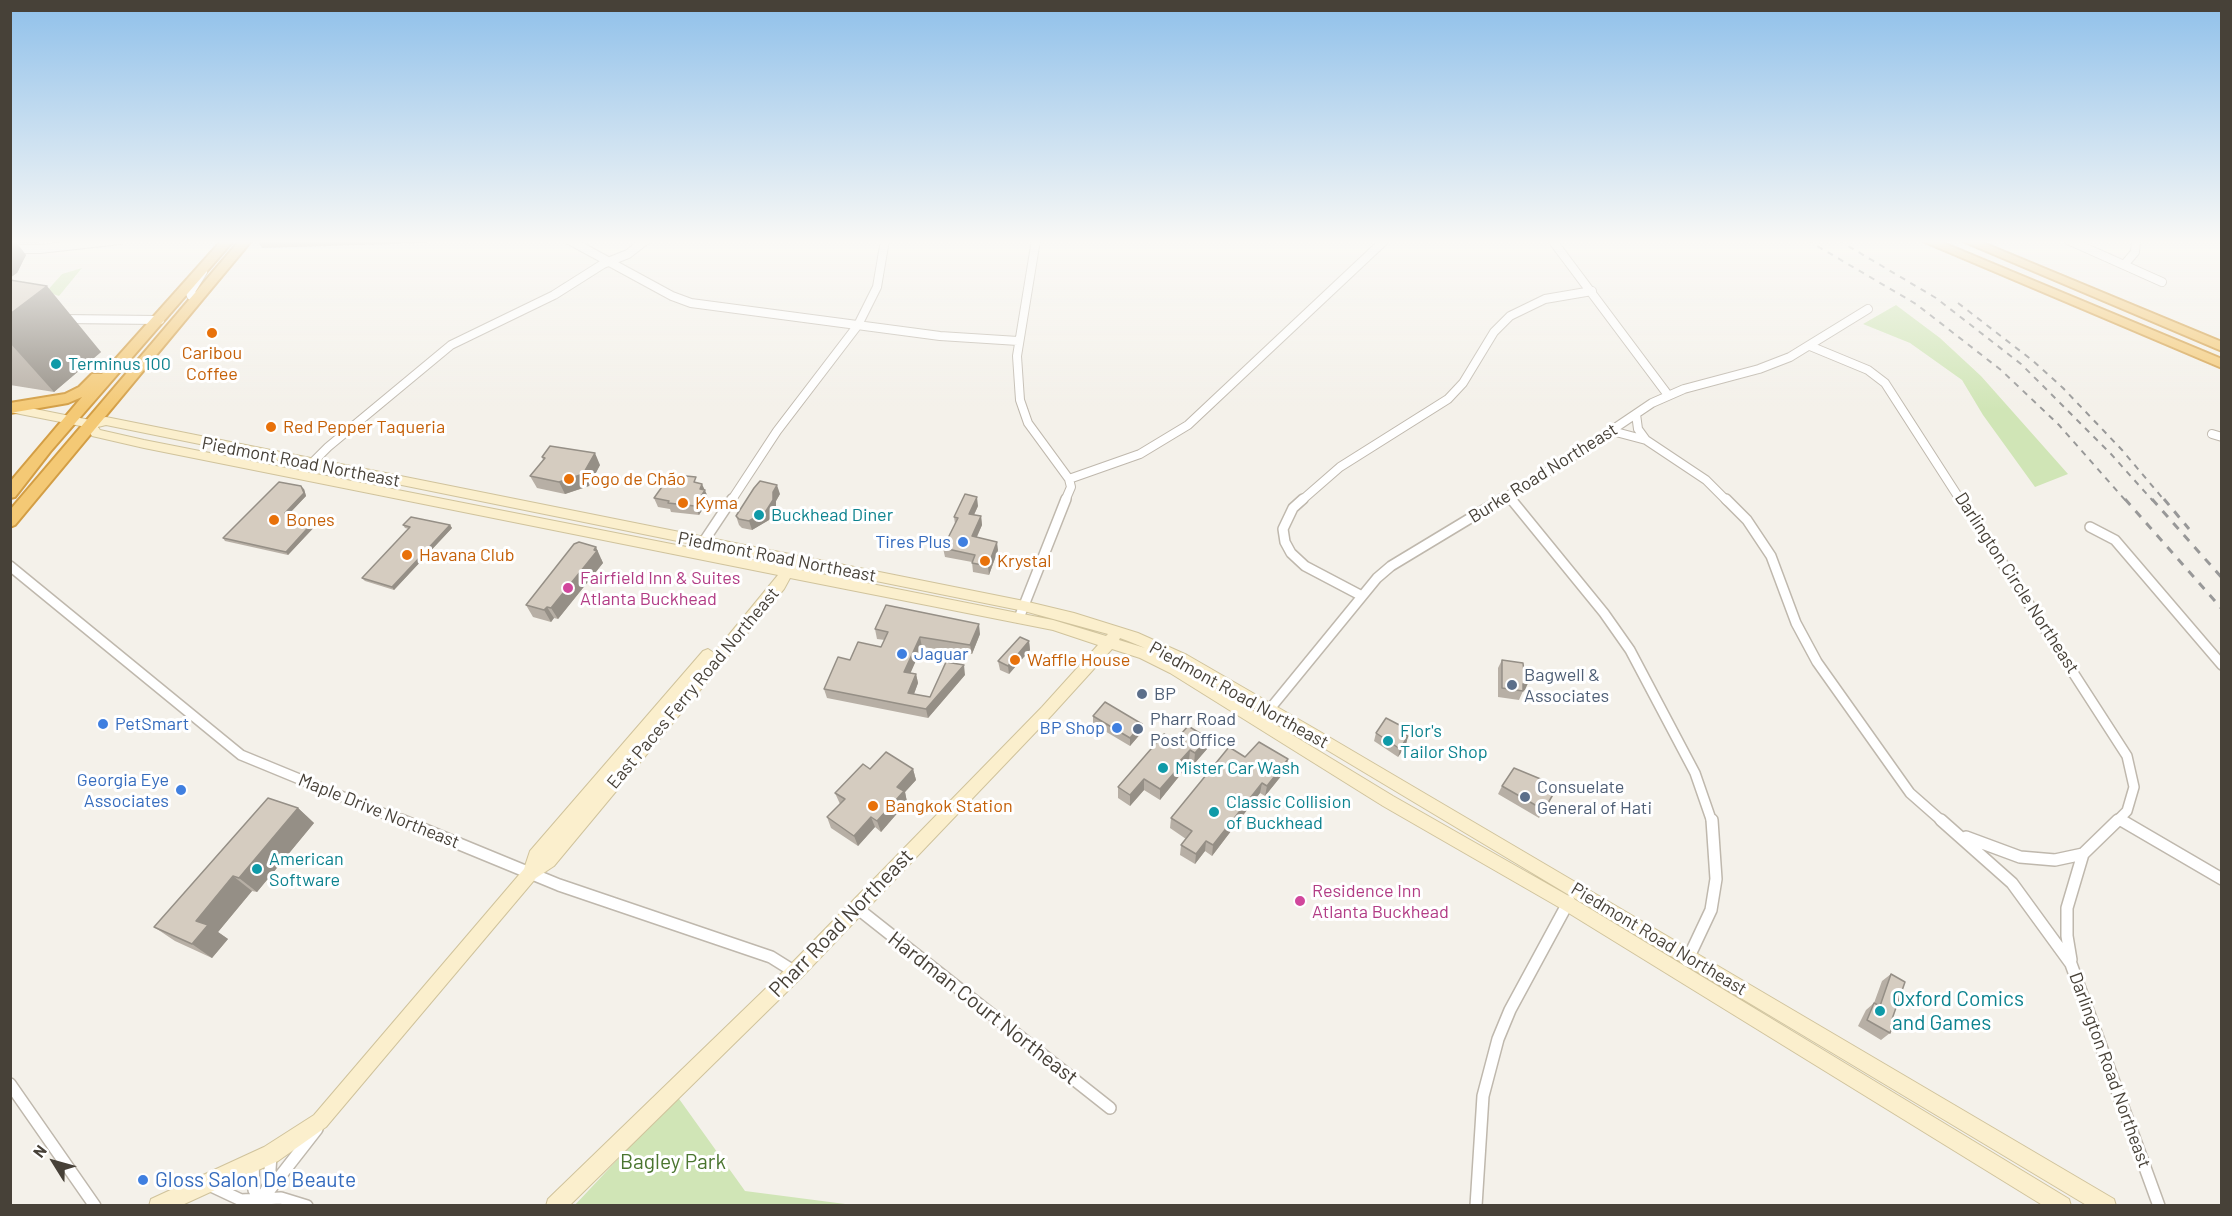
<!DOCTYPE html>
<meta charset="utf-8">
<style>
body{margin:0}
#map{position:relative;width:2232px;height:1216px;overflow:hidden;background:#f4f1ea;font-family:Barlow,sans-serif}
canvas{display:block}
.frame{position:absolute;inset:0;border:12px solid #474138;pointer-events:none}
.north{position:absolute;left:24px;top:1132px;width:60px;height:60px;-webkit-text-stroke:4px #fff;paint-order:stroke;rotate:307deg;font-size:16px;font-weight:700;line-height:24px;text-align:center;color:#474138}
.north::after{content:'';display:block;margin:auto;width:21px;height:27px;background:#474138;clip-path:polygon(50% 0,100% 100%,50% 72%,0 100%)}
</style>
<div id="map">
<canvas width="2232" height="1216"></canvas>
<div class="frame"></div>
<div class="north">N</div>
</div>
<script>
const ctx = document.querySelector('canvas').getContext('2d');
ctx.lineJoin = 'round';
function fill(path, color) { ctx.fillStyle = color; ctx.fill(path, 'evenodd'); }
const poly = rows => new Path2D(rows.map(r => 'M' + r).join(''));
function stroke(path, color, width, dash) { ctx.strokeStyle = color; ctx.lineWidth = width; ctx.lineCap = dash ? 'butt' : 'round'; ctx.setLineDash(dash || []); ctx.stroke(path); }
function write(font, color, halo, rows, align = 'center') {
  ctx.font = font + ' Barlow,sans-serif'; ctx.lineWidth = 6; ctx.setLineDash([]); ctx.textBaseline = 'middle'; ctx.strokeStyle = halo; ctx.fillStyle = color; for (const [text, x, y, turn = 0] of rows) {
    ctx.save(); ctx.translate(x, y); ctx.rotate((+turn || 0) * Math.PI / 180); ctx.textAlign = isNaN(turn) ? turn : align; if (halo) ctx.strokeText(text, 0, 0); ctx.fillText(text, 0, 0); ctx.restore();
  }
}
fill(poly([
 [82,268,59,296,46,292,62,274],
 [1896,305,1940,338,1981,376,2068,474,2035,487,1983,415,1962,380,1910,343,1863,324],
 [677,1096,745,1191,853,1205,574,1206]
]), '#d0e5b6');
const streetFar2 = poly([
 [569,240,672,296,691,303,940,336,1018,341],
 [1036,240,1017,356,1020,400,1028,423,1069,479,1071,487,1065,501],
 [1552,240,1668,395],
 [2068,240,2162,282],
 [10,249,40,249,120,240],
 [2124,265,2135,252,2136,240],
 [197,296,191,296,190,293,203,272],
 [60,319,160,320],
 [1810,346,1868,370,1885,383,1961,501],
 [1636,414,1638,429,1646,440,1706,480,1727,501],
 [1612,431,1646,440],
 [2212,434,2222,437],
 [301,474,328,447,451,345,554,295,603,264,628,254,646,240],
 [1069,479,1140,454,1188,425,1385,240],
 [1508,496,1512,501],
 [731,501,777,431,858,325,877,287,885,240],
 [1301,501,1340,467,1448,399,1463,383,1494,332,1510,316,1545,299,1592,291],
 [1499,501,1572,457,1652,403,1684,389,1759,369,1790,357,1868,309]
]);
const streetFar1 = poly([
 [1303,499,1293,508,1283,529,1285,542,1291,553,1305,566,1362,596],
 [1511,499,1604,613,1630,650,1695,773,1712,822],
 [1726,499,1747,520,1771,556,1796,623,1817,662,1910,793,1943,822],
 [1961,499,2127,756,2134,787,2127,811,2116,822],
 [2090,527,2115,540,2222,665],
 [696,553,732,499],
 [10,566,241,755,404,822],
 [1019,618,1066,499],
 [1269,710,1377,578,1391,566,1502,499],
 [2121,820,2124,822]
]);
const street = poly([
 [401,820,559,885,771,957,795,972],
 [1941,820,2012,883,2071,964,2159,1206],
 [2121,820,2222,879],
 [1966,837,2020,857,2055,860,2083,854,2118,820],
 [857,908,1110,1108],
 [2071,960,2067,936,2067,908,2083,854],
 [1687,961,1711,910,1716,879,1712,820],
 [10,1084,95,1206],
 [253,1163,254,1190,261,1201],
 [207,1184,241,1200,281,1198,307,1206],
 [264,1194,269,1185,271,1155],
 [257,1206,317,1129],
 [1476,1206,1483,1096,1498,1039,1510,1010,1569,901]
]);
const secondary = poly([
 [10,404,90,420,106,417,1024,601,1074,613,1138,633,1187,655,1317,730,2114,1199,2116,1206,2088,1206,1307,738,1177,663,1164,657,1393,796,1574,899,2069,1199,2071,1206,2044,1206,1562,909,1383,806,1170,673,1140,658,1112,649,1052,715,801,978,569,1206,546,1206,548,1199,789,966,1042,707,1098,645,1053,630,790,578,784,589,554,866,536,878,326,1127,278,1161,180,1206,149,1206,151,1199,264,1147,314,1115,524,869,530,851,703,651,708,649,714,653,778,575,144,448,92,436,86,427,10,412,10,404],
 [106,425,786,563,783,566,144,440,100,430,98,427,106,425],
 [797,565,1024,611,1108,634,1106,636,1053,620,796,569,797,565],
 [1120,638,1128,641,1145,648,1119,640,1120,638]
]);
const highway = poly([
 [222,240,234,240,50,452,15,497,10,498,10,482,82,397,68,403,10,413,10,403,65,394,79,387,92,374,102,374,222,240],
 [240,240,252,240,15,525,10,527,10,510,240,240],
 [1920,240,1936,240,2222,359,2222,368,1920,240],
 [1960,240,1976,240,2222,342,2222,351,1960,240]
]);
stroke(streetFar2, '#bfb8ad', 10);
stroke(streetFar1, '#bfb8ad', 12);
stroke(street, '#bfb8ad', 14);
stroke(secondary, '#d0c39c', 2);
stroke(highway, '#d39e45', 4);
stroke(streetFar2, '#fff', 8);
stroke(streetFar1, '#fff', 9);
stroke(street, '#fff', 11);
fill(secondary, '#fbefcd');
fill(highway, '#f4c975');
stroke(poly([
 [1807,240,1916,304,2001,370,2059,425,2126,501],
 [1838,240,1936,298,2021,364,2111,454,2153,501],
 [1958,303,2032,360,2063,388,2122,450,2165,501]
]), '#989898', 2, [6, 6]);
stroke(poly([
 [2125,499,2222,609],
 [2152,499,2222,578],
 [2164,499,2189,529]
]), '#989898', 3, [8, 8]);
fill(poly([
 [10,240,53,240,35,243,17,243,26,255,17,273],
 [257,240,429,240,427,243,262,248],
 [10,280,101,352,54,392,10,385],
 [542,457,600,465,589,486,565,494,537,488,530,476,543,460],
 [698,483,704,490,709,499,699,515,671,512,670,509,658,507,654,498],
 [304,489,306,496,289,514,318,523,288,555,225,541,223,538],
 [780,494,776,501,776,509,769,520,752,530,742,528,739,525,736,516],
 [978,506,974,515,981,516,982,525,977,537,998,550,989,575,973,572,972,562,945,557,943,548,955,524,954,517],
 [403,525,450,525,452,528,394,590,365,581,362,578,409,529,405,528],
 [601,559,603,563,558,619,554,618,551,622,533,617,526,605,602,559],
 [875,629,980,634,972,654,922,647,910,673,916,674,918,683,914,694,930,697,965,675,928,718,827,698,824,689,850,660,881,647,885,640,877,639],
 [1029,641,1030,650,1009,674,1000,670,998,661],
 [1502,660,1524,672,1525,690,1523,691,1519,700,1498,697,1498,668],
 [1093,716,1142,724,1142,732,1130,746,1093,724],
 [1407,729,1405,734,1406,745,1398,757,1374,741,1376,733],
 [1208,738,1207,749,1194,764,1189,760,1182,769,1181,774,1160,800,1144,790,1130,806,1118,798,1118,787,1175,741],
 [1245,757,1286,770,1265,796,1260,793,1212,856,1205,851,1195,864,1180,855,1181,845,1186,839,1170,828,1171,818],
 [870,769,913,769,916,780,905,792,907,802,881,832,875,827,858,846,831,828,827,817,840,804,835,793],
 [1541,783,1551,799,1539,818,1498,794,1502,786],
 [298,808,314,823,257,892,252,891,218,932,228,939,212,958,175,941,154,927],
 [1891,974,1890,1033,1881,1040,1858,1026,1866,1010,1874,1003,1882,981]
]), '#b7afa5');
fill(poly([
 [11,240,14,240,26,255,17,273,10,278,10,241],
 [32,240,53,240,35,243],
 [47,286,101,352,54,392,10,343,10,314],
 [595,453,600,465,589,486,565,494,559,482],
 [702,484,709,499,699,515,695,506,700,489],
 [777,485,780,494,776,501,776,509,769,520,752,530,749,521,773,492],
 [301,486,304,489,306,496,287,516,285,513],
 [977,497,978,506,970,523,969,514],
 [981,516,982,525,973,545,972,536],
 [315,520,318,523,288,555,286,552],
 [450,525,452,528,394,590,392,587],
 [997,542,998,550,989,575,988,566],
 [596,547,603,563,558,619,551,608],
 [547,607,554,618,551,622,544,610],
 [979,624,980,634,972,654,970,645],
 [920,637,922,647,907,681,904,672],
 [1029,641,1030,650,1009,674,1008,666],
 [964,665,965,675,928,718,926,709],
 [916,674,918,683,911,702,908,693],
 [1529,681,1525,690,1522,691,1523,684],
 [1142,724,1142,732,1130,746,1130,738],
 [1408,736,1406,745,1398,757,1400,749],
 [1208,738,1207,749,1194,764,1195,753],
 [1190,750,1189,760,1182,769,1181,774,1160,800,1160,789,1179,762],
 [1288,759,1286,770,1265,796,1267,786],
 [913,769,916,780,905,792,907,802,881,832,877,821,897,787],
 [1144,779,1144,790,1130,806,1130,795],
 [1262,783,1260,793,1212,856,1213,845],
 [298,808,314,823,257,892,239,878],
 [871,817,875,827,858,846,854,836],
 [1206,841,1205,851,1195,864,1196,854],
 [233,876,252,891,218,932,228,939,212,958,192,944,196,921]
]), '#958f86');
const building = poly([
 [10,280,47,286,10,314,10,280],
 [550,446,595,453,583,474,559,482,530,476,545,458,542,457,550,446],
 [676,475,696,477,694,482,702,484,700,489,705,490,695,506,668,503,669,501,654,498,664,484,676,475],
 [760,481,777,485,773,492,773,500,766,511,749,521,739,519,736,516,754,488,760,481],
 [279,482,301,486,304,493,285,513,315,520,286,552,223,538,279,482],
 [965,494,977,497,969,514,981,516,972,536,997,542,988,566,972,563,975,555,943,548,958,518,954,517,965,494],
 [411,517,450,525,392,587,362,578,410,527,403,525,411,517],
 [579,542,596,547,594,550,597,551,551,608,547,607,544,610,526,605,574,544,579,542],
 [886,605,979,624,970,645,920,637,904,672,916,674,908,693,930,697,946,662,964,665,926,709,824,689,838,657,850,660,858,642,881,647,888,632,875,629,886,605],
 [1020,637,1029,641,1008,666,998,661,1020,637],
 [1502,660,1523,663,1524,672,1528,673,1529,681,1523,684,1523,691,1502,688,1502,660],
 [1105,702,1142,724,1130,738,1093,716,1105,702],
 [1386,718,1407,729,1403,734,1408,736,1400,749,1376,733,1386,718],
 [1188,726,1208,738,1195,753,1190,750,1179,762,1182,764,1160,789,1144,779,1130,795,1118,787,1164,734,1175,741,1188,726],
 [1259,742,1288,759,1267,786,1262,783,1213,845,1206,841,1196,854,1181,845,1192,831,1171,818,1229,747,1245,757,1259,742],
 [886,752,913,769,897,787,904,791,877,821,871,817,854,836,827,817,845,799,835,793,863,764,870,769,886,752],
 [1514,768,1543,780,1541,783,1555,791,1544,810,1502,786,1514,768],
 [268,798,298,808,239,878,233,876,196,921,208,925,192,944,154,927,268,798],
 [1891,974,1905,982,1891,1022,1893,1024,1890,1033,1867,1020,1874,1003,1880,1006,1891,974]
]);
fill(building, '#d5ccc0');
stroke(building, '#958f86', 1.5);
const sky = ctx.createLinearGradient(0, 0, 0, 410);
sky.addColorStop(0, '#8fc0ea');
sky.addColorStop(0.59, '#faf9f6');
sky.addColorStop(1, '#faf9f600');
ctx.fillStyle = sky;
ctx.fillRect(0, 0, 2232, 410);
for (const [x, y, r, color] of [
 [212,333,6,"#e8710a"],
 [56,364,6,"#0f9aa8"],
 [271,427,6,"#e8710a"],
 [569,479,6,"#e8710a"],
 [683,503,6,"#e8710a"],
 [759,515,6,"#0f9aa8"],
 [274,520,6,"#e8710a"],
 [963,542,6,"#3f7fe0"],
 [407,555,6,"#e8710a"],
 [985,561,6,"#e8710a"],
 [568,588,6,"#d1479c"],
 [902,654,6,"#3f7fe0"],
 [1015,660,6,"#e8710a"],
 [1512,685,6,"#5c6f8a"],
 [1142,694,6,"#5c6f8a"],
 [103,724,6,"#3f7fe0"],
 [1117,728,6,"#3f7fe0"],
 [1138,729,6,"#5c6f8a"],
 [1388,741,6,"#0f9aa8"],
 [1163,768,6,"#0f9aa8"],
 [181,790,6,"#3f7fe0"],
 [1525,797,6,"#5c6f8a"],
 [873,806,6,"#e8710a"],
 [1214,812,6,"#0f9aa8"],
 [257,869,6,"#0f9aa8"],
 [1300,901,6,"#d1479c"],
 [1880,1011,6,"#0f9aa8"],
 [143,1180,6,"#3f7fe0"]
]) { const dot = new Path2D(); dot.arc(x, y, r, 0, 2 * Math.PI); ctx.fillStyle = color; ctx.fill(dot); stroke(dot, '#fff', 2); }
write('18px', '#c56008', '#fff', [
 ["Caribou",212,353,"center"],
 ["Coffee",212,374,"center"],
 ["Red Pepper Taqueria",283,427],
 ["Fogo de Chão",581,479],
 ["Kyma",695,503],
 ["Bones",286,520],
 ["Havana Club",419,555],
 ["Krystal",997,561],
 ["Waffle House",1027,660],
 ["Bangkok Station",885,806]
], 'left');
write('18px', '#0d838f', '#fff', [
 ["Terminus 100",68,364],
 ["Buckhead Diner",771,515],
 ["Flor's",1400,731],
 ["Tailor Shop",1400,752],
 ["Mister Car Wash",1175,768],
 ["Classic Collision",1226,802],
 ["of Buckhead",1226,823],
 ["American",269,859],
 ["Software",269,880]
], 'left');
write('18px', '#474138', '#fff', [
 ["Piedmont Road Northeast",301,462,11],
 ["Burke Road Northeast",1543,473,-32],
 ["Piedmont Road Northeast",777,557,11],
 ["Darlington Circle Northeast",2017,583,57],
 ["East Paces Ferry Road Northeast",693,688,-50],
 ["Piedmont Road Northeast",1239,695,29],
 ["Maple Drive Northeast",379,811,22],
 ["Piedmont Road Northeast",1659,939,31],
 ["Darlington Road Northeast",2110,1070,70]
]);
write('18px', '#366cbe', '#fff', [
 ["Tires Plus",951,542],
 ["Jaguar",914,654,"left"],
 ["PetSmart",115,724,"left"],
 ["BP Shop",1105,728],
 ["Georgia Eye",169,780],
 ["Associates",169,801]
], 'right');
write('18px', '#b23c85', '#fff', [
 ["Fairfield Inn & Suites",580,578],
 ["Atlanta Buckhead",580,599],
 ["Residence Inn",1312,891],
 ["Atlanta Buckhead",1312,912]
], 'left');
write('18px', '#4e5e75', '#fff', [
 ["Bagwell &",1524,675],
 ["Associates",1524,696],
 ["BP",1154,694],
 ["Pharr Road",1150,719],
 ["Post Office",1150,740],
 ["Consuelate",1537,787],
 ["General of Hati",1537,808]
], 'left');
write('21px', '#474138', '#fff', [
 ["Pharr Road Northeast",841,923,-46],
 ["Hardman Court Northeast",983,1008,38]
]);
write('21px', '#0d838f', '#fff', [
 ["Oxford Comics",1892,999],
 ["and Games",1892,1023]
], 'left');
write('21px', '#4a752f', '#fff', [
 ["Bagley Park",673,1162]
]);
write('21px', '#366cbe', '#fff', [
 ["Gloss Salon De Beaute",155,1180]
], 'left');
</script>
